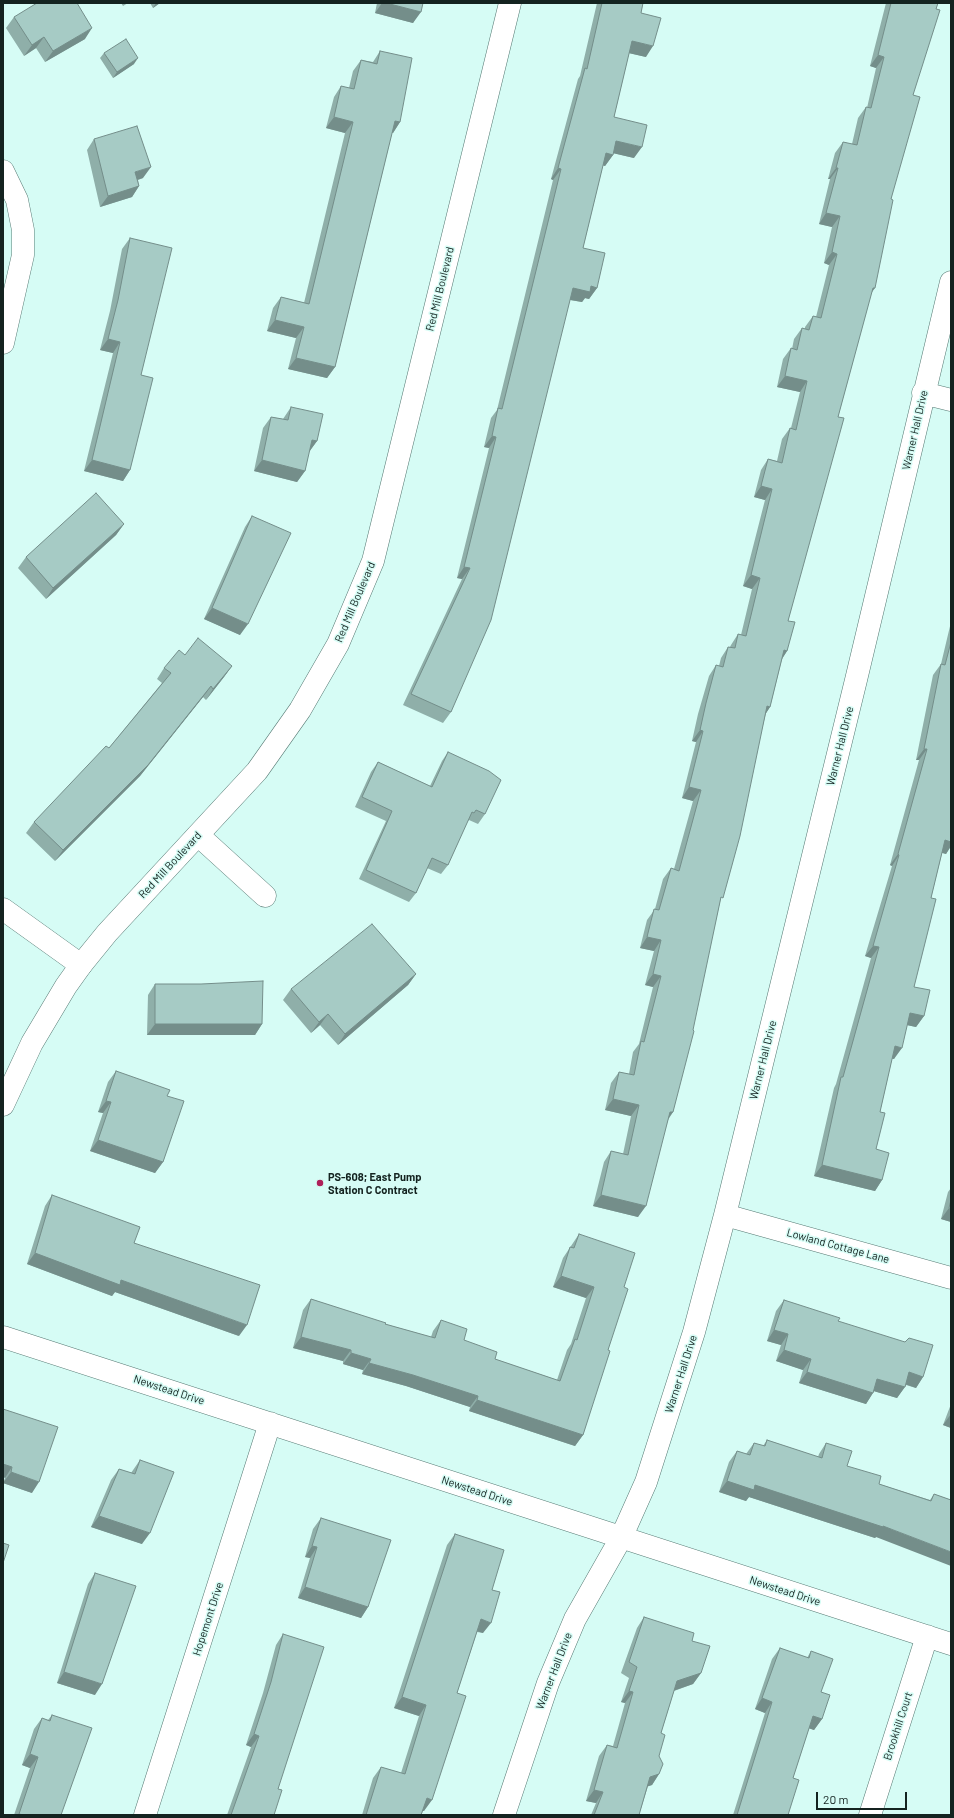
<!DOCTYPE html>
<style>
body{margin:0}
#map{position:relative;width:954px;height:1818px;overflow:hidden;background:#d6fcf5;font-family:Barlow,sans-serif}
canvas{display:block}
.frame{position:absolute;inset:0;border:4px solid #142320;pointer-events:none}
.scale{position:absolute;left:816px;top:1792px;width:91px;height:18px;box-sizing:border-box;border:2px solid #142320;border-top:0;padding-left:5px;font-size:12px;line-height:14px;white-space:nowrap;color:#142320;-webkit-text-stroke:3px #d6fcf5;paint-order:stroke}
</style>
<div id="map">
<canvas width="954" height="1818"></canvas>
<div class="frame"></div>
<div class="scale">20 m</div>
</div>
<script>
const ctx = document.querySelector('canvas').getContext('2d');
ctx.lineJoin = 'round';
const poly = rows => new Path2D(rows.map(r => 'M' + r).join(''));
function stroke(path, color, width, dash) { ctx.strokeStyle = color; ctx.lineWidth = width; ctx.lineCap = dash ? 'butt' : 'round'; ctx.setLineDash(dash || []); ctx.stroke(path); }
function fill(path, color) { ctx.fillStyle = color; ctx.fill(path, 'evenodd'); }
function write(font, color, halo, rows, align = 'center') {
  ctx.font = font + ' Barlow,sans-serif'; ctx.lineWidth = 3; ctx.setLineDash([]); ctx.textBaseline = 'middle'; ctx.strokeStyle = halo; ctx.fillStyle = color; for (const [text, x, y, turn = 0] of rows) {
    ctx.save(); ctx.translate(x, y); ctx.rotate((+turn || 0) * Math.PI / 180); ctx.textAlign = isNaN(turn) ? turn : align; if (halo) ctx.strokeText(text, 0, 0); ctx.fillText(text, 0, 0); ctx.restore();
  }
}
const minor = poly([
 [3,171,17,200,23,230,23,255,3,343],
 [923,393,951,400],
 [198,835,265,896],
 [3,909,81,965],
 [725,1215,951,1278],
 [3,1337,951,1644],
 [145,1815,270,1423],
 [504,1815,548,1683,575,1619,621,1538,646,1482,694,1332,725,1215,856,680,951,282],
 [870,1815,927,1636]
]);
const tertiary = poly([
 [3,1105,32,1043,66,986,81,965,107,933,257,771,300,710,338,644,373,561,510,3]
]);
stroke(minor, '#577a74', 23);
stroke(tertiary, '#577a74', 23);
stroke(minor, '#fff', 22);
stroke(tertiary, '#fff', 22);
fill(poly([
 [121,3,128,3,123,6],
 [150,3,160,3,153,8],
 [377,3,423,3,413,23,375,13],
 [597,3,643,3,641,13,646,57,629,53,614,117,634,158,613,153,613,155,605,166,603,165,583,248,597,288,589,299,585,298,582,302,570,300,451,712,443,723,403,705,462,579,457,578,489,448,484,447,491,418,497,410,553,180,551,179,578,79,580,76],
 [886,3,938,3,913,95,871,294,838,417,788,621,787,651,782,659,770,707,766,713,720,902,673,1112,668,1120,638,1217,593,1206,604,1162,611,1151,623,1154,631,1116,605,1110,611,1083,619,1072,629,1074,633,1052,639,1044,653,987,645,985,654,951,640,948,647,920,655,909,663,879,671,868,674,869,693,801,682,798,696,742,692,741,698,714,709,676,716,665,719,666,721,658,728,647,730,647,731,645,738,634,741,635,752,589,743,586,765,500,754,497,761,470,768,459,777,461,782,439,790,428,791,428,800,392,777,387,783,359,791,348,792,349,794,339,802,328,805,329,805,327,813,316,816,317,829,265,824,263,832,227,819,224,830,179,828,179,835,153,843,142,852,144,858,118,866,107,867,108,876,68,870,66],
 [14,17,85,39,45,62,36,48,24,56,6,28],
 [380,51,400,122,393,133,392,133,335,367,327,378,288,369,296,338,267,331,273,308,281,297,304,303,345,133,326,128,334,97,341,86,349,88,353,71,361,60,373,62],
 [104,53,134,64,113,78,100,58],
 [94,139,143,178,138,180,139,186,132,197,100,207,87,150],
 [130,238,141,375,130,470,123,481,84,471,113,353,100,350,110,311,122,249],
 [291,407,317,441,309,452,305,471,297,482,254,471,263,428,271,417,283,419],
 [252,516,240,635,204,619,245,527],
 [124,524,116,535,46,599,18,568,26,557],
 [951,622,951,846,946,854,942,853,931,898,914,987,924,1016,916,1027,907,1025,894,1059,892,1059,880,1112,876,1149,882,1180,875,1191,814,1176,834,1088,836,1084,871,958,865,956,892,866,890,865,919,760,916,760,933,675,941,664],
 [185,655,232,666,224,677,206,700,203,697,140,776,55,861,26,833,34,822,109,748,162,683,157,679,164,668],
 [448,752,485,814,478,824,469,820,467,822,448,865,441,874,427,868,416,893,409,902,359,879,386,821,355,807,371,772,378,762,430,786,442,761],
 [416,974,408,985,338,1045,320,1025,311,1033,283,1000,291,989],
 [155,984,201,984,262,1024,255,1035,147,1035,148,995],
 [116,1071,167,1096,163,1162,155,1173,90,1151,103,1113,98,1112,108,1082],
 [951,1188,951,1222,941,1219,948,1192],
 [52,1195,134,1243,239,1336,115,1292,112,1296,27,1264,45,1206],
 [579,1234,624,1287,608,1350,583,1435,575,1446,469,1411,470,1407,406,1386,362,1374,363,1370,343,1364,343,1361,293,1348,303,1310,311,1299,385,1324,431,1337,433,1331,441,1320,464,1340,495,1359,557,1380,567,1350,571,1344,586,1298,553,1287,563,1258],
 [784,1300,838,1321,923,1377,916,1388,906,1385,897,1398,874,1391,866,1404,799,1383,803,1370,776,1361,781,1345,767,1341,776,1311],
 [951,1404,951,1428,943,1425],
 [3,1409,32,1493,3,1483,5,1478],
 [767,1440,818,1457,819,1454,826,1443,847,1466,879,1484,930,1500,934,1494,951,1500,876,1537,875,1538,749,1497,746,1501,719,1492,729,1462,737,1451,746,1454,754,1443,763,1446],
 [140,1460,142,1544,91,1527,111,1480,119,1469,131,1473],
 [321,1518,368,1607,361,1618,298,1598,310,1558,305,1557,313,1529],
 [455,1534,492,1590,483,1633,477,1632,457,1693,424,1811,423,1811,421,1815,362,1815,373,1778,381,1767,401,1773,419,1716,394,1708,447,1545],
 [95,1573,95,1695,57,1683,88,1584],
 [644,1617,692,1641,701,1673,693,1684,674,1691,661,1733,659,1756,659,1774,652,1785,648,1786,639,1815,591,1815,596,1803,586,1801,599,1756,607,1745,613,1746,625,1703,621,1702,629,1678,621,1673,637,1628],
 [283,1634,278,1789,274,1815,227,1815,251,1747,246,1745,263,1693,276,1645],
 [780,1648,807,1658,811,1651,821,1692,822,1719,814,1730,809,1728,793,1778,788,1815,733,1815,765,1713,755,1709,772,1659],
 [52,1715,61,1815,14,1815,30,1768,22,1765,34,1729,42,1718,48,1720]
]), '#8fafa9');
fill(poly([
 [156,3,160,3,153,8],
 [382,3,386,3,421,12,413,23,375,13],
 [92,28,85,39,45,62,53,51],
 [44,37,36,48,24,56,32,45],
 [632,41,653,46,646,57,624,52],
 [878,55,884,57,876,68,870,66],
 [138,58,134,64,113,78,117,72],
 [334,117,353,122,345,133,326,128],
 [395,121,400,122,393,133,387,132],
 [616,141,642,147,634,158,608,152],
 [606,153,613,155,605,166,598,164],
 [151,167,143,178,127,183,135,172],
 [558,168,561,169,553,180,551,179],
 [836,168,838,168,830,179,828,179],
 [139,186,132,197,100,207,108,196],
 [826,213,840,216,832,227,819,224],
 [832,252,837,254,829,265,824,263],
 [591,286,597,288,589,299,585,298,582,302,565,299,573,288],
 [873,288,875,288,867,299],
 [275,320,304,327,296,338,267,331],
 [108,339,120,342,113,353,100,350],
 [296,358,335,367,327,378,288,369],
 [785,376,807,381,800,392,777,387],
 [492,436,496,437,489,448,484,447],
 [312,440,317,441,309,452],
 [92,460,130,470,123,481,84,471],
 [262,460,305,471,297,482,254,471],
 [761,486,772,489,765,500,754,497],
 [124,524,116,535,46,599,53,588],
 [464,567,470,568,462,579,457,578],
 [751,575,760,578,752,589,743,586],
 [212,608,248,624,240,635,204,619],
 [784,650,787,651,780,662],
 [232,666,224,677,206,700,213,689],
 [211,686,203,697,140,776,55,861,63,850],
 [767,706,770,707,763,718],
 [700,730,703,731,696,742,692,741],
 [924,749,927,749,919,760,916,760],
 [689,787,701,790,693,801,682,798],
 [945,840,951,842,951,846,946,854,937,851],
 [898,854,899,855,892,866,890,865],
 [647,937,661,940,654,951,640,948],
 [873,946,879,947,871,958,865,956],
 [416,974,408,985,338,1045,345,1034],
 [653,974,661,976,653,987,645,985],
 [910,1013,924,1016,916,1027,902,1024],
 [328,1014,320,1025,311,1033,319,1022],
 [155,1024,262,1024,255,1035,147,1035],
 [895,1046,902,1048,894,1059,887,1057],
 [613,1099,639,1105,631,1116,605,1110],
 [106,1101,111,1102,103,1113,98,1112],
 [670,1112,673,1112,665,1123],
 [98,1140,163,1162,155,1173,90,1151],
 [822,1165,882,1180,875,1191,814,1176],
 [601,1195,646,1206,638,1217,593,1206],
 [949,1208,951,1209,951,1222,941,1219],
 [35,1253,121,1280,247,1325,239,1336,115,1292,112,1296,27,1264],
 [561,1276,594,1287,586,1298,553,1287],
 [774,1330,788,1334,781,1345,767,1341],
 [301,1337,351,1350,343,1361,293,1348],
 [784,1350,811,1359,803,1370,776,1361],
 [351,1353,371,1359,363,1370,343,1364],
 [369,1363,413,1375,478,1396,470,1407,406,1386,362,1374],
 [807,1372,873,1393,866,1404,799,1383],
 [909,1372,923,1377,916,1388,902,1383],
 [877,1379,905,1387,897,1398,870,1390],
 [477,1400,583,1435,575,1446,469,1411],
 [951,1414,951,1428,943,1425],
 [3,1464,12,1467,5,1478,3,1477],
 [11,1472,39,1482,32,1493,3,1483],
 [727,1481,755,1485,883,1526,951,1552,951,1566,876,1537,875,1538,749,1497,746,1501,719,1492],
 [99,1516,150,1533,142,1544,91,1527],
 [312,1546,317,1547,310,1558,305,1557],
 [305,1587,368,1607,361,1618,298,1598],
 [481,1619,491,1623,483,1633,473,1630],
 [64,1672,102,1684,95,1695,57,1683],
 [701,1673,693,1684,670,1692,677,1681],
 [629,1691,633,1692,625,1703,621,1702],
 [402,1697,426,1705,419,1716,394,1708],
 [762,1698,772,1702,765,1713,755,1709],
 [813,1716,822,1719,814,1730,805,1727],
 [254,1734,259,1736,251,1747,246,1745],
 [30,1754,38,1757,30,1768,22,1765],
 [659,1774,652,1785,643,1788,650,1777],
 [594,1790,603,1792,596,1803,586,1801],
 [427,1798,432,1800,424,1811,419,1809]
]), '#748e8a');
const building = poly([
 [37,3,77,3,92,28,53,51,44,37,32,45,14,17,37,3],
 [386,3,423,3,421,12,386,3],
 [602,3,643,3,641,13,661,18,653,46,632,41,614,117,647,125,642,147,616,141,613,155,606,153,583,248,605,253,597,288,591,286,590,292,573,288,491,620,451,712,411,694,470,568,464,567,496,437,492,436,498,408,502,409,561,169,558,168,585,68,587,69,602,3],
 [891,3,938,3,936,9,940,10,913,95,920,97,891,199,893,200,875,288,873,288,838,417,844,418,788,621,795,622,787,651,784,650,770,707,767,706,740,836,723,898,721,897,693,1030,694,1031,673,1112,670,1112,646,1206,601,1195,611,1151,628,1155,639,1105,613,1099,619,1072,634,1075,641,1041,644,1042,661,976,653,974,661,940,647,937,654,909,659,910,671,868,679,871,701,790,689,787,703,731,700,730,706,703,716,665,723,667,728,647,735,648,738,634,746,636,760,578,751,575,772,489,761,486,768,459,782,463,790,428,796,430,807,381,785,376,791,348,797,350,802,328,809,330,813,316,821,318,837,254,832,252,840,216,826,213,838,168,836,168,843,142,857,145,866,107,871,108,884,57,878,55,891,3],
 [126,39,138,58,117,72,104,53,126,39],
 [380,51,412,58,400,122,395,121,335,367,296,358,304,327,275,320,281,297,309,304,353,122,334,117,341,86,354,89,361,60,377,64,380,51],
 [137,126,151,167,135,172,139,186,108,196,94,139,137,126],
 [130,238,172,248,141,375,153,378,130,470,92,460,120,342,108,339,118,300,130,238],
 [291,407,323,414,317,441,312,440,305,471,262,460,271,417,288,420,291,407],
 [96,493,124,524,53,588,26,557,96,493],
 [252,516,291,533,248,624,212,608,252,516],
 [198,638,232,666,213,689,211,686,148,765,63,850,34,822,106,746,109,748,171,673,164,668,179,650,185,655,198,638],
 [951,642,951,842,945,840,931,898,936,899,914,987,930,990,924,1016,910,1013,902,1048,895,1046,880,1112,885,1113,876,1149,889,1153,882,1180,822,1165,841,1077,843,1077,879,947,873,946,899,855,898,854,927,749,924,749,941,664,945,665,951,642],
 [448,752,489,771,501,780,485,814,476,810,474,813,472,812,448,865,432,858,416,893,366,870,392,811,362,797,378,762,432,787,448,752],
 [372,924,416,974,345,1034,328,1014,319,1022,291,989,372,924],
 [263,981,262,1024,155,1024,155,984,201,984,263,981],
 [116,1071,170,1090,167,1096,184,1101,163,1162,98,1140,111,1102,106,1101,116,1071],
 [52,1195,140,1227,134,1243,260,1285,247,1325,121,1280,120,1285,35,1253,52,1195],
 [951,1200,951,1209,949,1208,951,1200],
 [579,1234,635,1253,624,1287,628,1289,608,1350,610,1351,583,1435,477,1400,478,1396,413,1375,369,1363,371,1359,351,1353,351,1350,301,1337,311,1299,386,1323,385,1324,435,1338,441,1320,467,1329,464,1340,497,1352,495,1359,560,1381,575,1339,577,1340,594,1287,561,1276,570,1247,574,1248,579,1234],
 [784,1300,840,1318,838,1321,905,1342,909,1338,933,1345,923,1377,909,1372,905,1387,877,1379,873,1393,807,1372,811,1359,784,1350,788,1334,774,1330,784,1300],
 [3,1409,58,1427,39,1482,11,1472,12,1467,3,1464,3,1409],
 [767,1440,822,1458,826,1443,852,1451,847,1466,881,1476,879,1484,931,1501,934,1494,951,1500,951,1552,883,1526,883,1527,755,1485,754,1490,727,1481,737,1451,750,1455,754,1443,765,1446,767,1440],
 [140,1460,174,1472,150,1533,99,1516,119,1469,135,1474,140,1460],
 [321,1518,391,1540,368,1607,305,1587,317,1547,312,1546,321,1518],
 [455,1534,504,1550,492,1590,500,1592,491,1623,481,1619,457,1693,466,1696,432,1800,427,1798,421,1815,366,1815,381,1767,405,1774,426,1705,402,1697,455,1534],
 [3,1543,9,1545,3,1563,3,1543],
 [95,1573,136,1586,102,1684,64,1672,95,1573],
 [644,1617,694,1633,692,1641,710,1646,701,1673,677,1681,661,1733,665,1735,659,1756,663,1764,659,1774,650,1777,639,1815,594,1815,603,1792,594,1790,607,1745,617,1748,633,1692,629,1691,637,1667,629,1662,644,1617],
 [283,1634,324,1647,278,1789,282,1790,274,1815,231,1815,259,1736,254,1734,271,1682,283,1634],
 [780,1648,809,1658,811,1651,833,1659,821,1692,830,1695,822,1719,813,1716,793,1778,799,1780,788,1815,737,1815,772,1702,762,1698,780,1648],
 [52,1715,92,1728,61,1815,23,1815,19,1814,38,1757,30,1754,42,1718,50,1721,52,1715]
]);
fill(building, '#a6cbc5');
stroke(building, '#748e8a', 1);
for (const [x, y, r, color] of [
 [320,1183,4,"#ae2059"]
]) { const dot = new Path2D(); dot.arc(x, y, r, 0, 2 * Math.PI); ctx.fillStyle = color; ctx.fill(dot); stroke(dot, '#d6fcf5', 1.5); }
write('11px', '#142320', '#d6fcf5', [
 ["Red Mill Boulevard",440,289,-76],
 ["Warner Hall Drive",915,430,-77],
 ["Red Mill Boulevard",355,602,-67],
 ["Warner Hall Drive",840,746,-76],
 ["Red Mill Boulevard",170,865,-47],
 ["Warner Hall Drive",763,1060,-76],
 ["Lowland Cottage Lane",838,1246,15],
 ["Warner Hall Drive",681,1374,-72],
 ["Newstead Drive",169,1390,18],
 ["Newstead Drive",477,1491,18],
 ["Newstead Drive",785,1591,18],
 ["Hopemont Drive",208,1619,-72],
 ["Warner Hall Drive",554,1671,-69],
 ["Brookhill Court",898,1726,-72]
]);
write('bold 11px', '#142320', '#d6fcf5', [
 ["PS-608; East Pump",328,1177],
 ["Station C Contract",328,1190]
], 'left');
</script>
